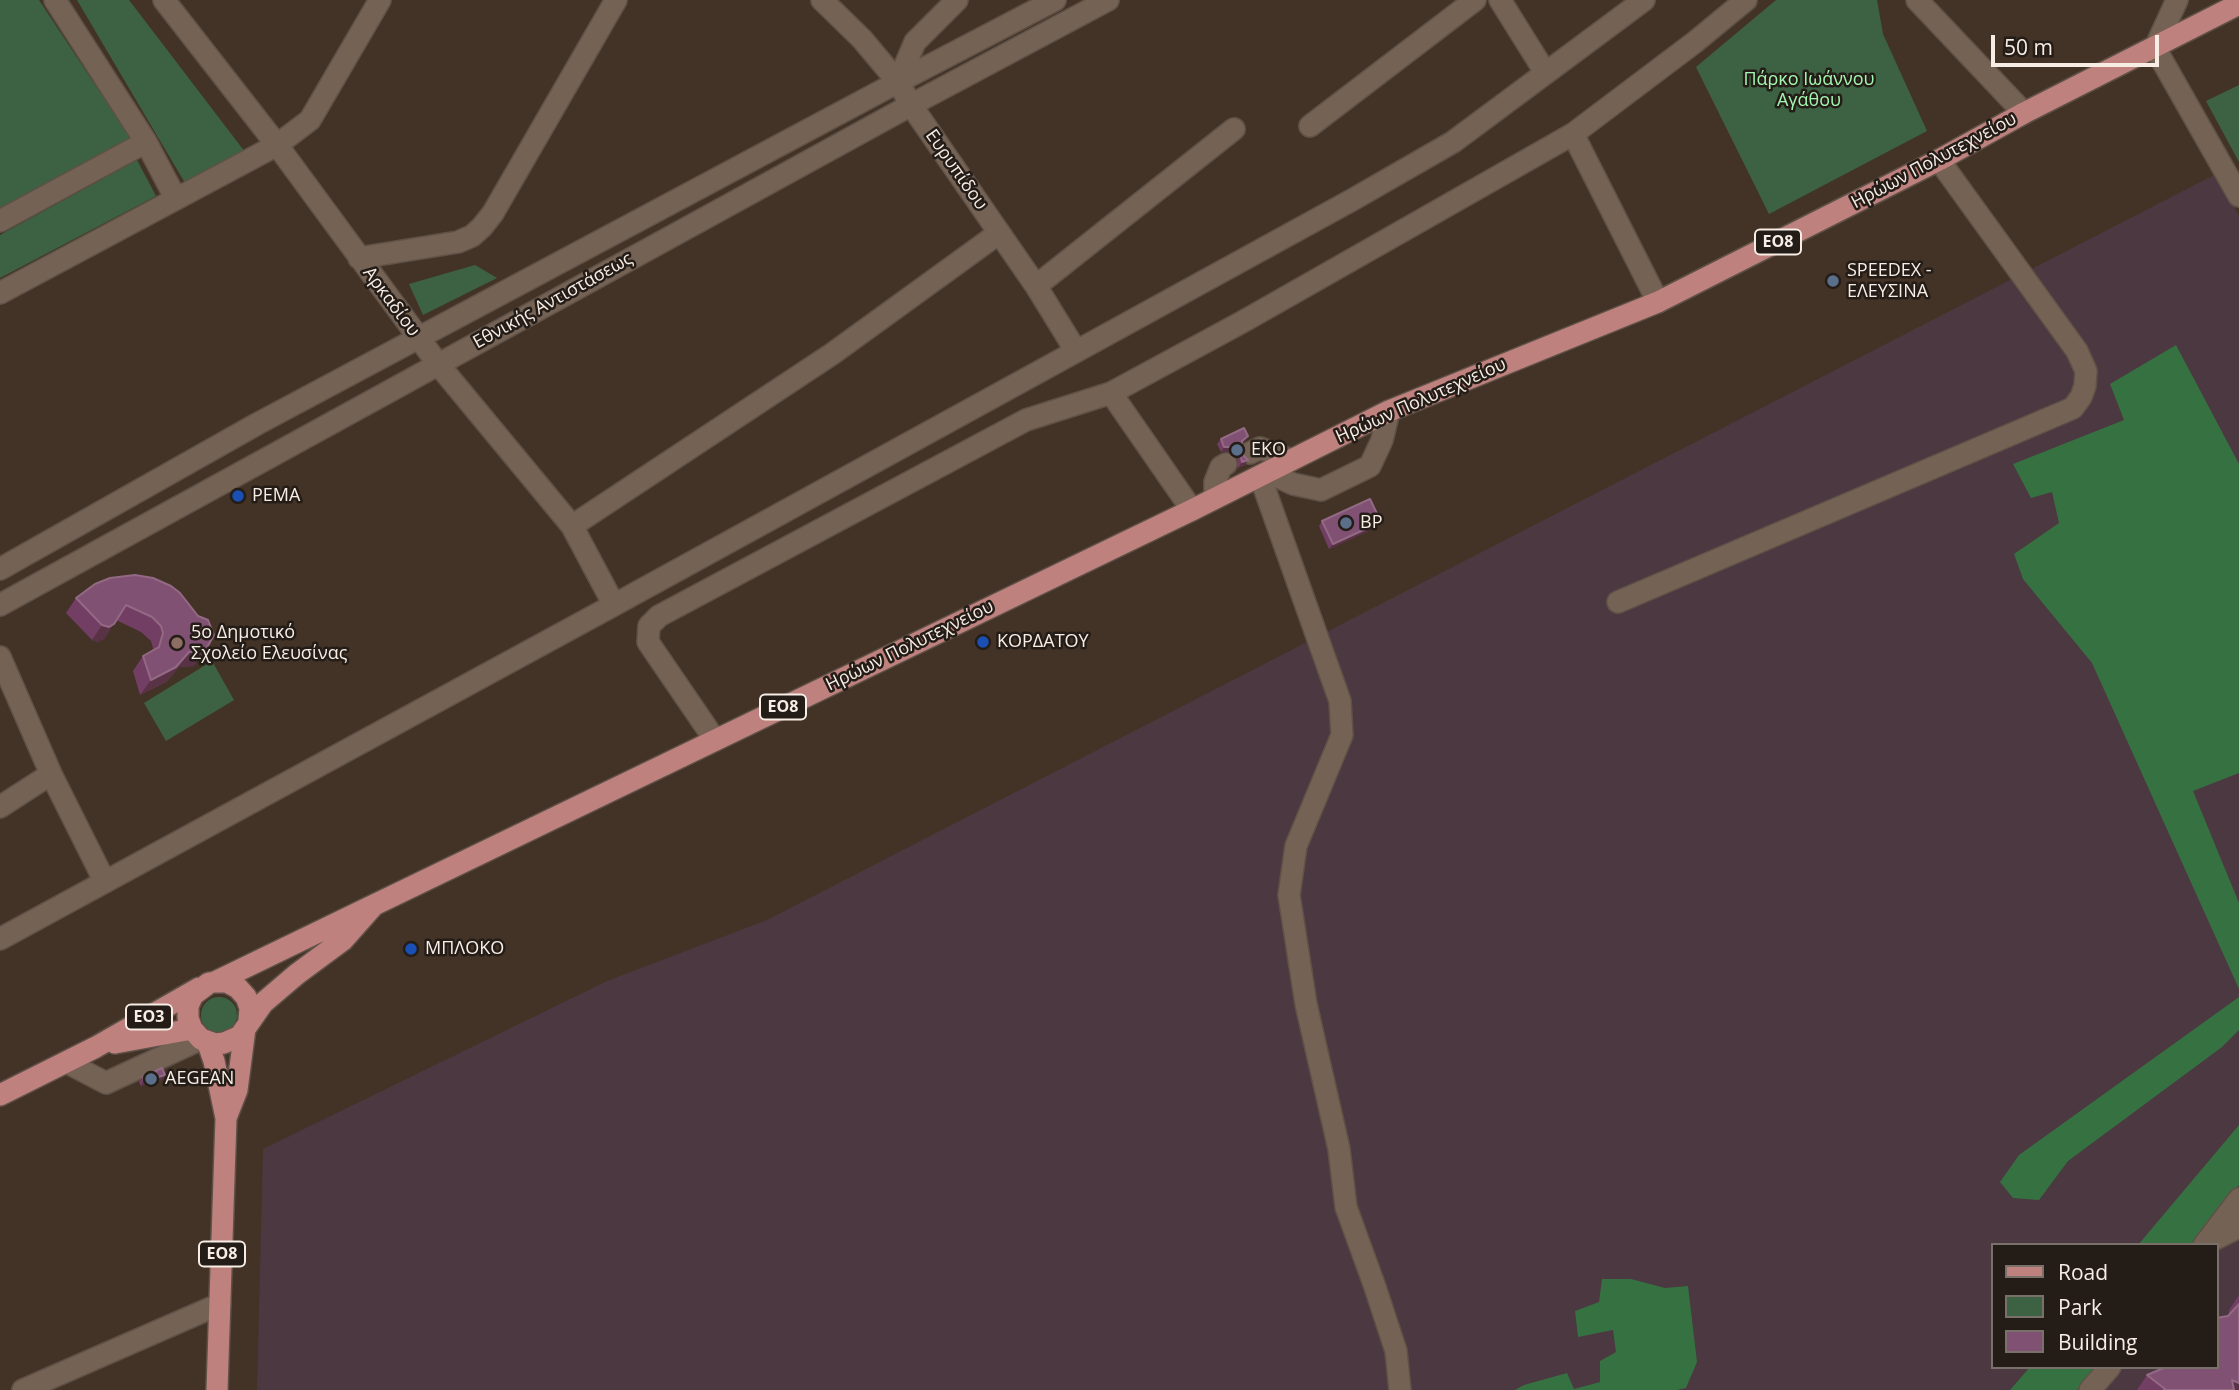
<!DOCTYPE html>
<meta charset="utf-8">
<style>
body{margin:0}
#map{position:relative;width:2239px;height:1390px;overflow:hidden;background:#433326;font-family:"Open Sans",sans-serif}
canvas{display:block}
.legend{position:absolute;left:1991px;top:1243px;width:228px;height:126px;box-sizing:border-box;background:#241c17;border:2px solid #787069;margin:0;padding:9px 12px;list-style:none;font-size:21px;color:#f7ede5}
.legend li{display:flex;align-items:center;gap:14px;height:35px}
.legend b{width:35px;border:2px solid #787069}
.scale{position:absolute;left:1991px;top:35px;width:168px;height:32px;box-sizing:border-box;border:4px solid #f7ede5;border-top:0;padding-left:9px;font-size:21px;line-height:24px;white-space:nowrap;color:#f7ede5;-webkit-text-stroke:5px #241c17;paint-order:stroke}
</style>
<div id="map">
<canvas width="2239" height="1390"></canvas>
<ul class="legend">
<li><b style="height:9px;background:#be817e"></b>Road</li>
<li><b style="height:19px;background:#3d6243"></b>Park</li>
<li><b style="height:19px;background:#805172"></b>Building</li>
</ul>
<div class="scale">50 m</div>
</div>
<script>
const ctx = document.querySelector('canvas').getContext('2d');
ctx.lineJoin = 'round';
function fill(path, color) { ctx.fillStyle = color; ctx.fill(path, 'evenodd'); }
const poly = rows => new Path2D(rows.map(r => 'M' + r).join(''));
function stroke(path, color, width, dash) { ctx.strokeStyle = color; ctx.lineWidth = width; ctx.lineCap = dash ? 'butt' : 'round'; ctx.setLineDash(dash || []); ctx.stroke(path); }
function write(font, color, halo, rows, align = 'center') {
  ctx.font = font + ' "Open Sans",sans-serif'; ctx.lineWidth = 5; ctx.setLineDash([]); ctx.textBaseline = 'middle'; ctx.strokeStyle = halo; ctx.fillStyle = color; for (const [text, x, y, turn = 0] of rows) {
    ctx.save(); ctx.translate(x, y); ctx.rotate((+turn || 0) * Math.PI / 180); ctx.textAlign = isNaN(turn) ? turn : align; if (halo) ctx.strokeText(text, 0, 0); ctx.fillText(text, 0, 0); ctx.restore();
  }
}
fill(poly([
 [2216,174,2239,216,2239,1390,257,1390,263,1149,607,981,767,920],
 [1992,1245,2216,1245,2216,1367,1992,1367]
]), '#4b3840');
fill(poly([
 [0,0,39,0,131,139,0,215],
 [77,0,129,0,245,152,185,183],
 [1776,0,1877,0,1883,34,1927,131,1769,214,1696,67],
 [2239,85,2239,162,2206,101],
 [137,160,156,196,0,278,0,235],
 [475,265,497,278,423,315,409,284],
 [212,661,234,700,166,741,144,703],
 '201 1015a18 18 0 1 1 36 0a18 18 0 1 1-36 0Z'
]), '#3d6243');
fill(poly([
 [2176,345,2239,464,2239,773,2193,791,2239,903,2239,989,2092,663,2023,579,2014,554,2059,523,2052,492,2031,498,2013,464,2124,420,2110,384],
 [2239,997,2239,1030,2222,1047,2068,1161,2039,1200,2013,1198,2000,1182,2019,1155],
 [2239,1125,2239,1185,2193,1245,2138,1245],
 [1602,1279,1631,1279,1665,1288,1688,1286,1697,1362,1686,1388,1677,1390,1515,1390,1524,1385,1567,1373,1574,1389,1600,1382,1600,1361,1616,1352,1613,1330,1578,1337,1575,1311,1599,1302],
 [2030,1367,2098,1367,2077,1390,2010,1390]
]), '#367142');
const minor = poly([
 [55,0,146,142,176,199],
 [164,0,277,145,438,364,572,526,614,605],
 [822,0,862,39,898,82,911,105,1036,286,1076,351],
 [1500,0,1545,72],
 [1917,0,2024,113],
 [2177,0,2155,48,2239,196],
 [898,82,915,42,957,0],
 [1310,126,1475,0],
 [1573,134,1658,302],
 [0,221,146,142],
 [359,258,458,242,472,236,482,227,493,213,616,0],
 [1036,286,1234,129],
 [0,293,277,145,310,120,380,0],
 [1111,393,1192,510],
 [1250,453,1260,448,1291,460],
 [1268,472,1293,484,1321,490,1370,466,1382,440,1389,411],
 [1260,476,1340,701,1342,735,1296,846,1289,895,1306,1004,1339,1149,1346,1207,1375,1287,1396,1351,1400,1390],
 [1215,498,1215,482,1221,467,1226,464],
 [572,526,832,354,999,233],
 [0,569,257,424,898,82,1055,0],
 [1618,602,2073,408,2081,397,2085,386,2086,371,2077,351,1939,160],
 [0,605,911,105,1108,0],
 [0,657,51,774,105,882],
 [715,740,648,642,649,626,659,616,1026,420,1111,393,1244,321,1573,134,1695,42,1746,0],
 [0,807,51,774],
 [0,939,614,605,1352,200,1453,142,1644,0],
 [66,1062,106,1083,201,1039],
 [2209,1242,2239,1227],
 [2204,1245,2239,1199],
 [23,1390,220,1304],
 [2090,1390,2110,1367]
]);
const major = poly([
 [374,905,343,940,297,974,263,1003,240,1036,224,1043,215,1044,201,1039,192,1029,188,1018,188,1006,193,995,209,983,215,982,374,905,1192,510,1389,411,1658,302,1939,160,2024,113,2239,4],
 [215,982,227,982,238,988,246,997,250,1008,249,1020],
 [207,1041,214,1061,226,1118,217,1390],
 [115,1043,192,1029],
 [0,1095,96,1047,199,988],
 [226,1118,237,1090,245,1029]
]);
stroke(minor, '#5f5147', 24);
stroke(major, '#5f5147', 24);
stroke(minor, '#746254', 21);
stroke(major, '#be817e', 21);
fill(poly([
 [1248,436,1242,444,1241,448,1245,465,1238,468,1237,457,1232,452,1221,452,1217,444,1221,439],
 [1322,521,1377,527,1329,549,1319,526],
 [135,575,194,666,179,667,166,682,140,695,133,671,143,656,152,651,153,648,151,641,141,632,116,620,104,639,98,642,92,640,66,613,76,598],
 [165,1075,161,1080,141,1086,139,1082,143,1077],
 [2239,1295,2239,1390,2137,1390,2147,1375,2216,1367,2229,1315,2229,1310]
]), '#723e64');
fill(poly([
 [1224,447,1235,447,1232,452,1221,452],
 [1248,460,1245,465,1238,468,1242,462],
 [1381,522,1377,527,1329,549,1333,544],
 [114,624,104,639,98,642,92,640,102,625],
 [205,651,194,666,179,667,166,682,140,695,151,680,189,652],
 [165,1075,161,1080,141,1086,144,1081],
 [2232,1380,2239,1383,2239,1390,2225,1390]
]), '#593245');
const building = poly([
 [1244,428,1248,436,1242,441,1241,448,1242,454,1248,460,1242,462,1240,452,1235,447,1224,447,1221,439,1244,428],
 [1370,499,1381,522,1333,544,1322,521,1370,499],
 [135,575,153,578,171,586,180,593,198,616,208,620,214,635,205,651,189,652,176,667,151,680,143,656,159,647,163,633,161,626,152,617,126,605,114,624,109,627,102,625,76,598,95,584,110,578,135,575],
 [162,1068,165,1075,144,1081,143,1077,162,1068],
 [2239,1304,2239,1383,2232,1380,2234,1390,2164,1390,2165,1389,2147,1375,2166,1367,2216,1367,2216,1318,2228,1316,2239,1304]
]);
fill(building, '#805172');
stroke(building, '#936984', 2);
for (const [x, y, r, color] of [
 [1833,281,7,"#5c6f8a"],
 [1237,450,7,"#5c6f8a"],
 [238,496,7,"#1a4fb4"],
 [1346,523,7,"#5c6f8a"],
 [983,642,7,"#1a4fb4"],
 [177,643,7,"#8d6e63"],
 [411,949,7,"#1a4fb4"],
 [151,1079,7,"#5c6f8a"]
]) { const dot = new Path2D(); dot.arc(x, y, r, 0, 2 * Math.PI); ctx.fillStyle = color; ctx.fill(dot); stroke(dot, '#241c17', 2.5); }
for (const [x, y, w] of [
 [1778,242,46],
 [783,707,46],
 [149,1017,46],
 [222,1254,46]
]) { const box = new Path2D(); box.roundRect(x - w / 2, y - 12.5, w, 25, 5); ctx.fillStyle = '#241c17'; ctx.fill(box); stroke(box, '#f7ede5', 2); }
write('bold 16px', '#f7ede5', null, [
 ["ΕΟ8",1778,242],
 ["ΕΟ8",783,707],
 ["ΕΟ3",149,1017],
 ["ΕΟ8",222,1254]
]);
write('18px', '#a3f6b0', '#241c17', [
 ["Πάρκο Ιωάννου",1809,80],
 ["Αγάθου",1809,101]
]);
write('18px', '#f7ede5', '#241c17', [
 ["Ηρώων Πολυτεχνείου",1934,161,-28],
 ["Ευρυπίδου",956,170,55],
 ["Εθνικής Αντιστάσεως",553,301,-29],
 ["Αρκαδίου",391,302,53],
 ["Ηρώων Πολυτεχνείου",1421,401,-24],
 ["Ηρώων Πολυτεχνείου",910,646,-26]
]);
write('18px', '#f7ede5', '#241c17', [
 ["SPEEDEX -",1847,271],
 ["ΕΛΕΥΣΙΝΑ",1847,292],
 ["EKO",1251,450],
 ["ΡΕΜΑ",252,496],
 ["BP",1360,523],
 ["5ο Δημοτικό",191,633],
 ["Σχολείο Ελευσίνας",191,654],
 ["ΚΟΡΔΑΤΟΥ",997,642],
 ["ΜΠΛΟΚΟ",425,949],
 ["AEGEAN",165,1079]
], 'left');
</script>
